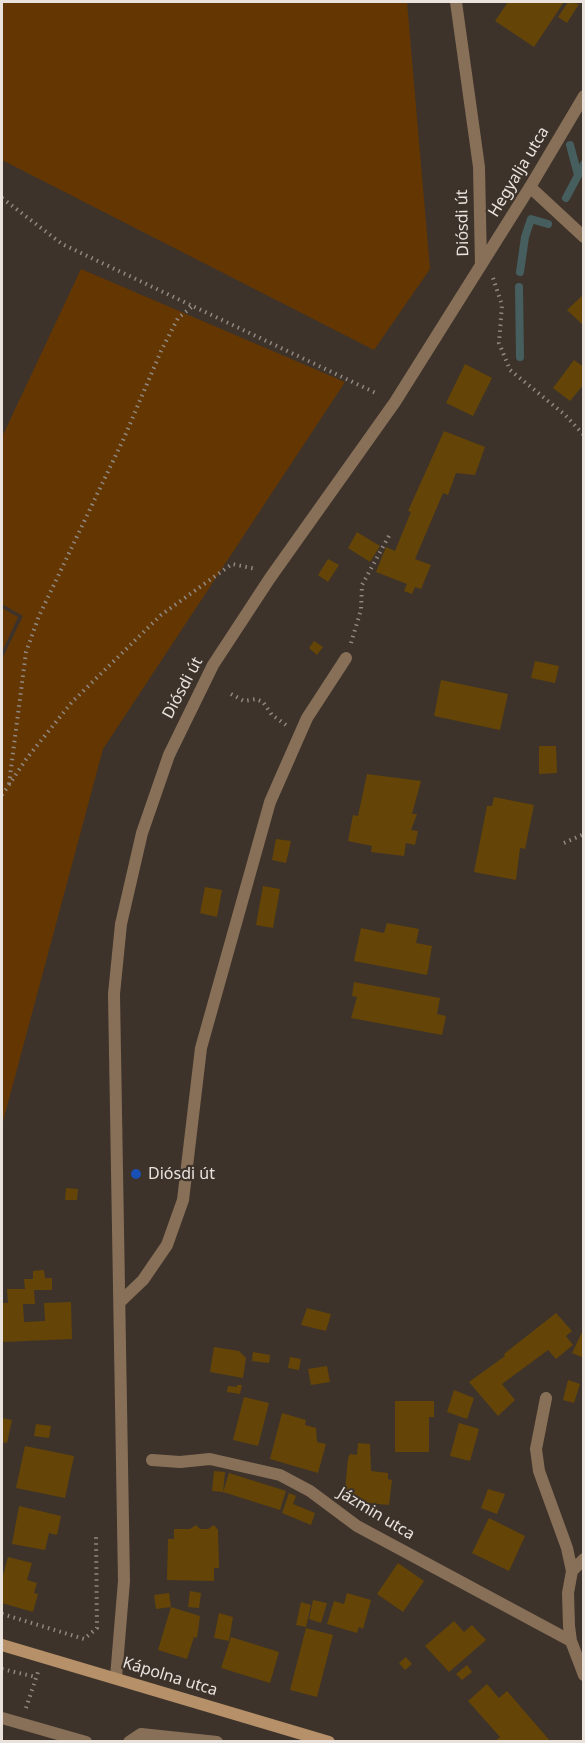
<!DOCTYPE html>
<meta charset="utf-8">
<style>
body{margin:0}
#map{position:relative;width:585px;height:1743px;overflow:hidden;background:#3d332b;font-family:"Noto Sans",sans-serif}
canvas{display:block}
.frame{position:absolute;inset:0;border:3px solid #e9e2dd;pointer-events:none}
</style>
<div id="map">
<canvas width="585" height="1743"></canvas>
<div class="frame"></div>
</div>
<script>
const ctx = document.querySelector('canvas').getContext('2d');
ctx.lineJoin = 'round';
function fill(path, color) { ctx.fillStyle = color; ctx.fill(path, 'evenodd'); }
const poly = rows => new Path2D(rows.map(r => 'M' + r).join(''));
function stroke(path, color, width, dash) { ctx.strokeStyle = color; ctx.lineWidth = width; ctx.lineCap = dash ? 'butt' : 'round'; ctx.setLineDash(dash || []); ctx.stroke(path); }
function write(font, color, halo, rows, align = 'center') {
  ctx.font = font + ' "Noto Sans",sans-serif'; ctx.lineWidth = 4.5; ctx.setLineDash([]); ctx.textBaseline = 'middle'; ctx.strokeStyle = halo; ctx.fillStyle = color; for (const [text, x, y, turn = 0] of rows) {
    ctx.save(); ctx.translate(x, y); ctx.rotate((+turn || 0) * Math.PI / 180); ctx.textAlign = isNaN(turn) ? turn : align; if (halo) ctx.strokeText(text, 0, 0); ctx.fillText(text, 0, 0); ctx.restore();
  }
}
fill(poly([
 [2,2,407,2,430,269,374,350,2,160],
 [81,269,345,382,103,749,2,1125,2,659,23,616,2,604,2,437],
 [2,608,18,617,2,652]
]), '#643702');
stroke(poly([
 [570,145,578,175],
 [566,198,584,164],
 [520,272,525,237,531,219,548,224],
 [519,287,520,357]
]), '#465e5e', 8);
fill(poly([
 [508,2,564,2,534,47,495,21],
 [568,2,579,4,567,23,558,17],
 [584,294,584,326,567,310],
 [574,360,584,367,584,384,570,401,553,388],
 [465,364,492,378,473,416,446,403],
 [444,431,485,447,475,475,456,473,448,495,443,493,415,559,431,565,421,589,415,587,412,594,404,591,407,584,376,572,386,547,395,551,411,512,408,511],
 [357,532,380,546,370,562,348,548],
 [328,559,339,565,328,582,318,575],
 [314,641,323,647,317,655,309,648],
 [535,661,559,666,555,683,531,678],
 [441,680,508,694,500,730,434,716],
 [539,746,556,746,557,773,539,774],
 [367,774,421,781,412,814,417,814,411,830,418,831,415,845,406,843,404,856,371,852,372,846,348,841,353,815,358,816],
 [494,797,534,805,525,849,520,848,516,880,474,872,487,806,492,806],
 [276,839,291,841,286,863,272,860],
 [263,886,280,889,273,928,256,925],
 [205,887,222,890,217,917,200,913],
 [387,923,419,929,416,943,432,946,427,975,354,961,361,928,384,933],
 [354,982,440,998,437,1014,446,1016,442,1035,351,1018,357,997,352,996],
 [66,1188,78,1189,77,1200,65,1200],
 [44,1270,45,1278,52,1278,52,1290,34,1290,35,1304,23,1304,24,1322,45,1321,44,1303,71,1302,72,1339,2,1342,2,1308,3,1303,8,1303,7,1289,25,1289,24,1279,33,1279,33,1271],
 [307,1308,331,1314,326,1331,301,1325],
 [556,1313,572,1331,566,1336,573,1345,556,1359,548,1350,502,1384,515,1400,498,1416,469,1382,505,1356,504,1354],
 [584,1328,584,1358,572,1353],
 [214,1347,239,1351,246,1358,243,1378,210,1372],
 [253,1352,270,1355,269,1363,252,1361],
 [290,1357,301,1359,299,1370,288,1368],
 [327,1366,330,1382,311,1385,308,1369],
 [568,1380,580,1384,574,1403,563,1400],
 [237,1385,242,1385,240,1394,227,1392,228,1386,237,1387],
 [454,1390,474,1398,467,1419,447,1412],
 [244,1397,269,1403,258,1446,233,1440],
 [395,1401,434,1401,434,1417,429,1417,429,1452,395,1452],
 [282,1413,306,1420,305,1425,316,1428,317,1442,326,1444,318,1473,270,1459],
 [2,1418,12,1420,7,1443,2,1442],
 [459,1423,479,1429,470,1461,450,1456],
 [36,1424,51,1426,49,1438,34,1436],
 [358,1443,370,1444,371,1471,388,1473,388,1479,392,1480,389,1505,344,1501,348,1458,350,1454,357,1455],
 [25,1446,74,1456,65,1498,16,1488],
 [214,1471,225,1472,223,1492,212,1491],
 [229,1473,286,1491,280,1510,223,1492],
 [488,1489,505,1494,497,1514,481,1508],
 [289,1493,296,1496,293,1504,315,1513,311,1525,282,1513],
 [19,1506,61,1516,57,1535,49,1533,45,1550,12,1544],
 [489,1518,525,1536,509,1571,472,1553],
 [196,1525,200,1529,208,1529,214,1525,218,1530,219,1568,214,1568,214,1581,167,1580,168,1539,174,1539,174,1529,190,1529],
 [8,1557,32,1563,27,1580,37,1583,34,1593,38,1594,33,1612,2,1603,2,1579],
 [398,1563,424,1581,403,1612,377,1594],
 [190,1591,201,1593,199,1608,188,1607],
 [169,1593,171,1607,156,1609,154,1595],
 [347,1593,371,1600,363,1629,359,1627,357,1633,327,1624,334,1601,344,1604],
 [313,1600,327,1603,321,1623,309,1619],
 [301,1602,311,1605,306,1627,296,1625],
 [171,1607,200,1616,197,1638,194,1637,187,1659,158,1650],
 [219,1613,233,1617,229,1641,214,1638],
 [454,1621,464,1632,472,1625,486,1640,449,1672,425,1646],
 [306,1628,333,1635,317,1697,290,1690],
 [231,1637,279,1652,270,1683,221,1668],
 [406,1657,412,1664,405,1670,399,1663],
 [467,1665,472,1672,462,1680,456,1674],
 [487,1684,499,1698,507,1691,551,1742,494,1742,500,1737,468,1701]
]), '#644507');
stroke(poly([
 [2,198,62,244,378,394],
 [493,278,502,305,499,343,510,370,564,414,584,435],
 [351,643,361,610,362,585,391,532],
 [231,694,244,701,256,699,263,702,272,715,286,725],
 [584,748,584,771],
 [9,784,26,652,39,616,124,438,161,351,178,318,193,306],
 [2,795,27,758,72,702,161,615,232,564,256,569],
 [564,843,584,834],
 [2,1614,84,1639,97,1628,96,1536],
 [2,1669,36,1677],
 [26,1708,38,1672]
]), '#908881', 4, [1.5, 4.5]);
stroke(poly([
 [120,1302,143,1280,167,1245,183,1200,201,1048,270,802,307,718,346,658]
]), '#887058', 12);
stroke(poly([
 [530,187,584,237],
 [546,1398,536,1449,539,1471,567,1548,572,1571,568,1593,569,1626,571,1641,584,1675],
 [152,1460,180,1462,210,1459,280,1475,310,1491,357,1526,571,1641],
 [572,1571,584,1559],
 [2,1718,86,1742],
 [129,1742,141,1734,217,1742]
]), '#887058', 12);
stroke(poly([
 [456,2,479,167,481,265],
 [116,1677,124,1581,114,994,121,924,142,833,169,755,213,665,270,578,395,402,530,187,584,96]
]), '#887058', 12);
stroke(poly([
 [2,1645,329,1742]
]), '#b69069', 12);
for (const [x, y, r, color] of [
 [136,1174,6,"#1a4fb4"]
]) { const dot = new Path2D(); dot.arc(x, y, r, 0, 2 * Math.PI); ctx.fillStyle = color; ctx.fill(dot); stroke(dot, '#3d332b', 2); }
write('16px', '#e9e2dd', '#3d332b', [
 ["Hegyalja utca",519,172,-59],
 ["Diósdi út",463,223,-91],
 ["Diósdi út",183,688,-62],
 ["Jázmin utca",376,1514,31],
 ["Kápolna utca",170,1677,17]
]);
write('16px', '#e9e2dd', '#3d332b', [
 ["Diósdi út",148,1174]
], 'left');
</script>
